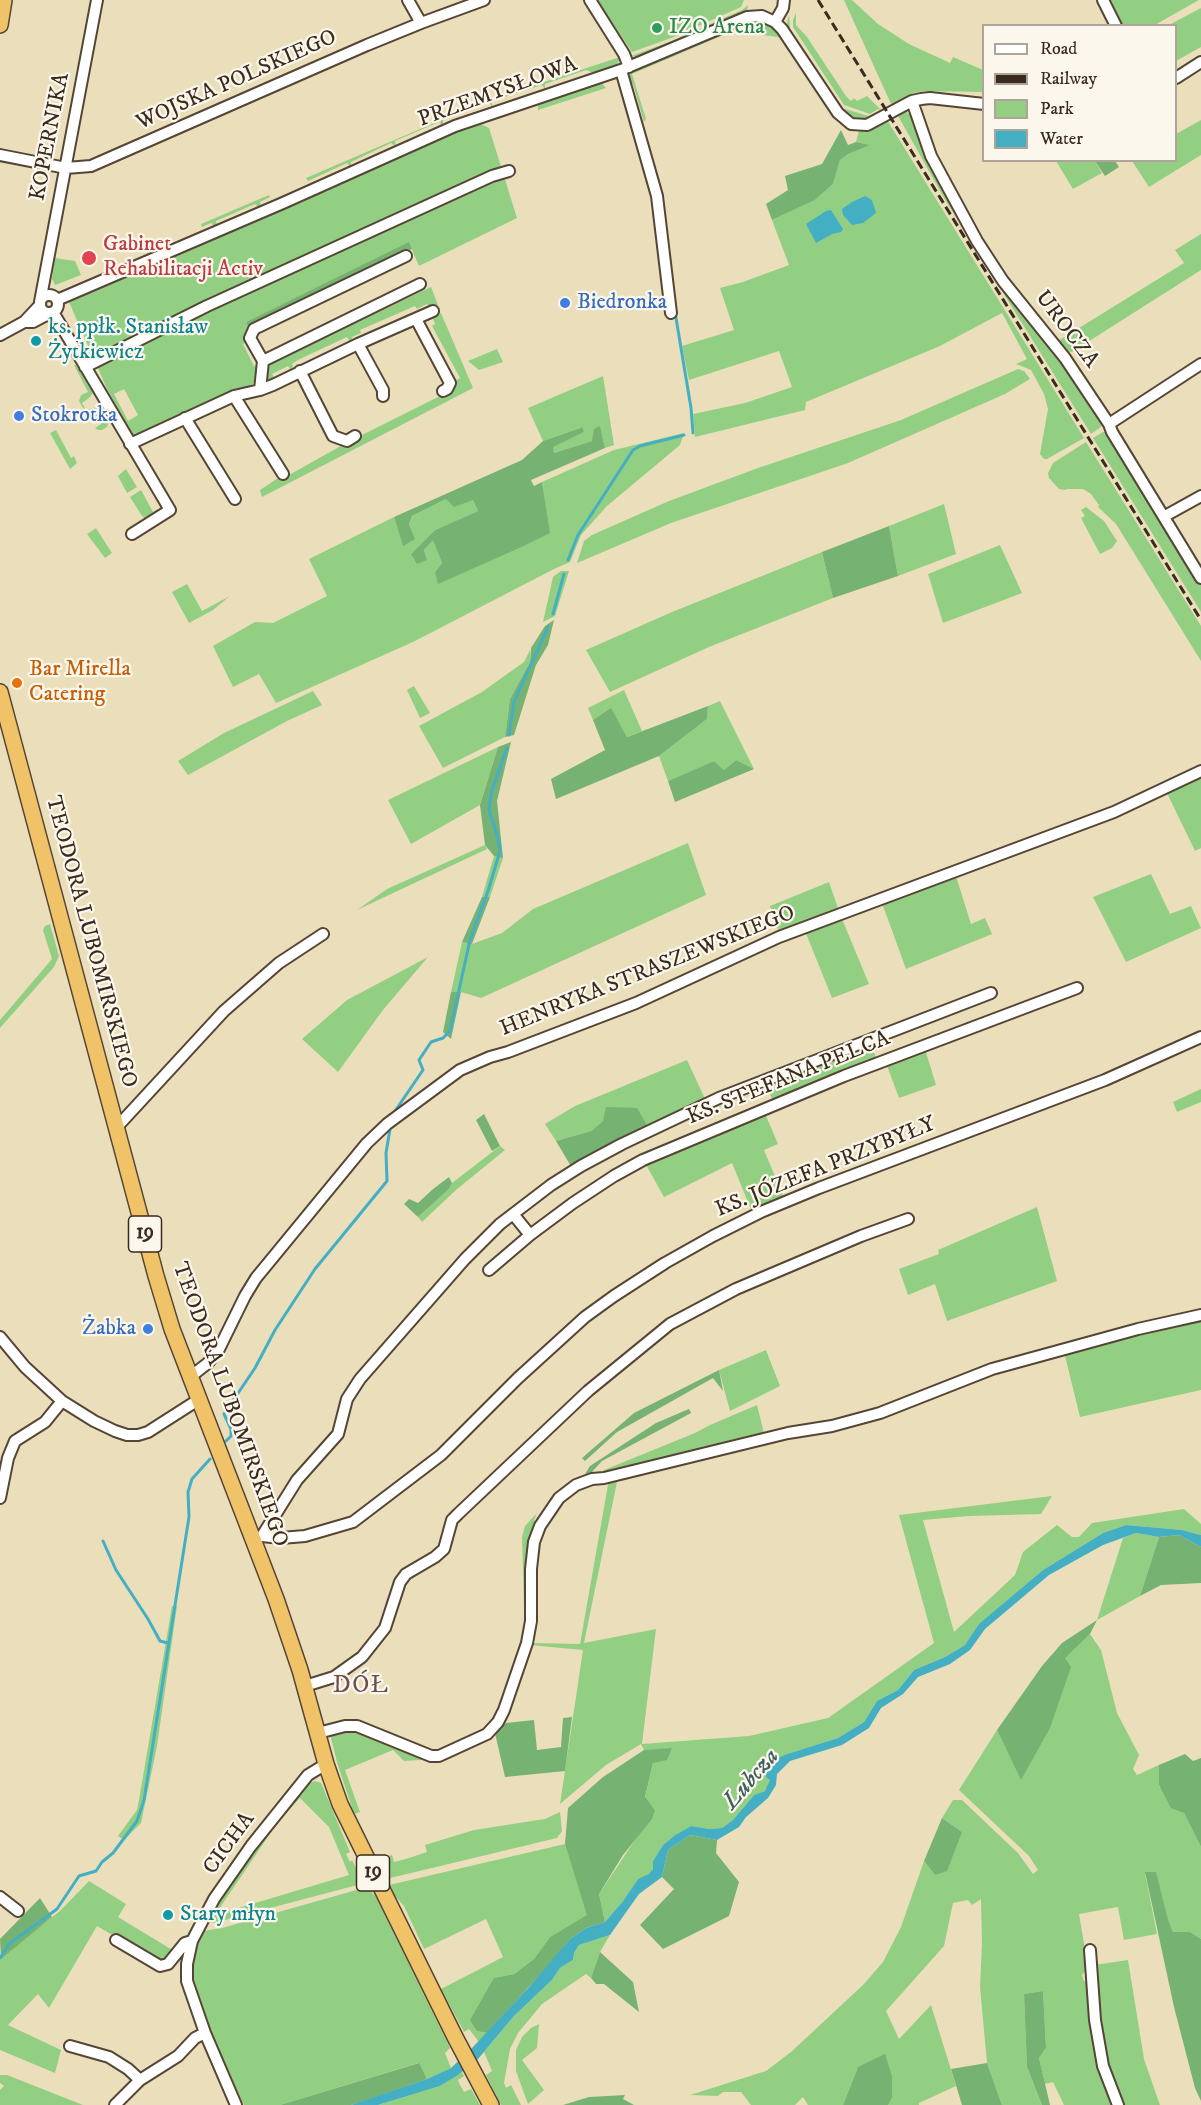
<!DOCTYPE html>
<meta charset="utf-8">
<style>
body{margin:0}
#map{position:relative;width:1201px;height:2105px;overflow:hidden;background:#ebdfbb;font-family:"IM FELL DW Pica",serif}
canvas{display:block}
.legend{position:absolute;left:982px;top:24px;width:195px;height:138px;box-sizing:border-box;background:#fbf7ec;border:2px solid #aea59a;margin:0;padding:8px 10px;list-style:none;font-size:18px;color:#3b2a1e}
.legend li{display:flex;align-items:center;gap:12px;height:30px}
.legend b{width:30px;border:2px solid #aea59a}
</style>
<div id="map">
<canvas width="1201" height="2105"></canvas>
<ul class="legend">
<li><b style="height:8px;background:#fff"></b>Road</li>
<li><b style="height:8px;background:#3b2a1e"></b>Railway</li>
<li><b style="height:16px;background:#93cf83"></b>Park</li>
<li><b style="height:16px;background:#44afc3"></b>Water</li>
</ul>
</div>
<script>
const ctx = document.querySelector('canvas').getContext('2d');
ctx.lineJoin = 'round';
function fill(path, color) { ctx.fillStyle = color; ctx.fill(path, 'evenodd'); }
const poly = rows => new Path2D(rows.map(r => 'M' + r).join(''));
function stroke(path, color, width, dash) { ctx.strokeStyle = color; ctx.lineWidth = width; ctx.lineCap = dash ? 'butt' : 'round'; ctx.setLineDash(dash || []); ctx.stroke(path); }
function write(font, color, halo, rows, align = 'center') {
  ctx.font = font + ' "IM FELL DW Pica",serif'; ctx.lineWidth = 4.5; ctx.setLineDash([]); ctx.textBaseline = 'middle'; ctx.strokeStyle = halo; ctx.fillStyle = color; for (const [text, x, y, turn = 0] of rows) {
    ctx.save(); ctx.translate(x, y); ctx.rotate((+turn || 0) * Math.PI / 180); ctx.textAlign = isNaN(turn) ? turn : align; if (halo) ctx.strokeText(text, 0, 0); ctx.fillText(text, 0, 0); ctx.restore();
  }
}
fill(poly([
 [597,0,744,0,741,7,674,37,632,52],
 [844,0,852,0,878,24,909,44,950,63,953,57,983,70,983,92,923,91,913,93,891,104],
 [1109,0,1199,0,1153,26,1122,25],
 [748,5,747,12,638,57,631,56,672,41,742,10],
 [1201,8,1201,47,1176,61,1176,26,1169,25],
 [796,13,796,25,807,37,846,96,851,101,854,98,857,101,867,96,881,110,878,109,870,114,844,105,793,27,793,20],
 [789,15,790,29,842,108,872,117,859,120,845,114,789,31,787,23],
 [759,21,771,26,779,33,789,47,788,51,779,37,736,32,735,30,632,74,646,119,644,122,633,84,629,83,628,77,632,70,747,22],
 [620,57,618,63,614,66,594,73,586,70,545,84,545,89,542,85,492,101,492,107,489,102,477,106,477,104],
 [602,83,606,88,538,110,538,104],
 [471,107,472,108,443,120,443,126,439,122,395,141,396,147,391,143,351,162,351,168,347,163,308,181,306,178],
 [905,111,911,115,918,137,933,169,1102,420,1101,427,1091,434,944,198,897,114],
 [887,120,1084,438,1047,459,1044,459,1040,454,1048,409,1044,394,1031,370,1016,364,1027,359,1002,313,940,346,806,402,805,410,695,437,693,414,745,403,792,387,779,351,689,380,682,346,734,330,720,288,743,282,789,265,772,220,815,200,833,184,840,160,848,154,869,145,856,142,859,131,865,130],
 [1201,120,1201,155,1149,187,1132,161,1176,160,1176,134],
 [479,123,489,128,517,218,419,266,409,243,246,322,248,327,245,332,247,342,243,344,254,366,259,364,259,371,255,382,248,387,243,387,137,438,134,437,107,389,69,302],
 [124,389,138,415,128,421,114,394],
 [1056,161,1095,161,1102,173,1073,189],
 [269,195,270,197,260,202,261,206,259,208,255,204,216,221,217,225,215,227,211,223,202,227,201,224],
 [1201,234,1201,270,1072,352,1065,351,1058,341,1184,263,1175,250],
 [55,258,75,261,81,275,55,285,52,279],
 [431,287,438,305,430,308,427,304,417,309,415,306,360,330,361,333,352,337,353,342,350,342,347,337,298,360,292,364,293,367,290,369,288,366,272,374,275,379,267,384,265,381,265,368,269,364],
 [441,313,473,388,262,497,260,490,287,472,289,475,346,443,454,389,453,382,460,378,432,326,435,324,432,316],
 [497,349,503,362,479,370,468,361],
 [74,365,76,365,93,393,89,398,82,403,86,410,101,406,109,421,107,427,102,430,98,430,95,428,101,424,94,412,86,413,79,401,81,395,88,392],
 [1018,369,1024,371,1030,379,1005,394,848,463,671,523,577,563,584,541,592,535,669,501,758,468,901,420],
 [603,376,614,445,605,448,600,427,592,441,554,453,552,447,584,432,583,427,543,441,528,408],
 [56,430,71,458,74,456,77,463,70,469,50,433],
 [1103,432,1108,432,1201,581,1201,612,1093,438],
 [684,433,680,445,607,506,581,535,570,562,554,569,413,642,276,703,259,674,233,687,213,646,255,622,273,623,327,596,309,559,394,517,403,545,412,516,446,499,473,500,478,511,435,530,411,554,427,560,424,550,433,539,442,563,435,572,439,583,522,547,549,533,542,482,614,450],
 [1086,442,1201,626,1201,661,1116,524,1098,507,1099,505,1091,494,1083,489,1067,489,1065,490,1059,489,1049,478,1048,473,1053,463],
 [126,469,137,487,127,493,118,476],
 [141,490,153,512,162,507,162,510,146,519,142,516,130,497],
 [944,504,956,554,898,576,889,526],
 [1086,507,1104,521,1117,541,1112,548,1100,554,1081,518,1085,516,1081,510],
 [96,528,112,553,105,558,87,534],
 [1000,545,1022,593,943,623,928,574],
 [822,552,833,598,709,647,610,692,586,650,672,612],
 [561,571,569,571,555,616,543,622,553,577],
 [187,584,202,611,230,596,213,610,189,623,172,592],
 [530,650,530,662,510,699,505,737,443,768,419,726,482,692,524,662],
 [414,686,430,713,420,718,407,690],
 [624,690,642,731,627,737,611,709,593,720,588,708],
 [313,691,322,705,287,721,188,775,178,761,224,733],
 [720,701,754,769,736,760,724,770,714,761,668,781,659,756,707,719,708,706],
 [498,747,480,805,411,844,388,800],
 [1201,773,1201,848,1195,851,1166,791],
 [688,843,706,895,481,998,461,992,451,992,462,942,472,944,502,933,533,909],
 [485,845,487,849,357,910,387,889],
 [494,856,503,858,490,897,482,897],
 [955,873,971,924,985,918,992,934,906,969,882,903],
 [1151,874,1170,914,1191,906,1201,928,1126,962,1093,897],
 [829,882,839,911,779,932,770,906],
 [842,919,869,984,832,998,805,931],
 [50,924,59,956,54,967,0,1028,0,1020,52,959,43,930,45,926],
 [428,957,383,1010,338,1072,302,1039,347,1000],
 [870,1043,877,1060,773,1101,765,1083],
 [925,1049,936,1085,899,1098,886,1063],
 [687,1060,706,1101,648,1127,603,1121,591,1131,556,1141,545,1124,575,1106],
 [1201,1089,1201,1102,1177,1112,1173,1102],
 [764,1111,778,1144,764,1150,784,1198,752,1212,732,1163,664,1197,645,1163],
 [500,1146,505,1150,456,1190,422,1222,418,1217,449,1189,452,1183],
 [1037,1207,1057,1281,947,1321,935,1284,908,1295,899,1269,939,1254,938,1250],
 [1201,1318,1201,1390,1080,1417,1064,1352],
 [766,1350,780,1386,730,1411,719,1370],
 [757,1405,764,1433,600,1475,604,1470,695,1433,710,1425],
 [618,1477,584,1643,656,1629,642,1744,749,1736,828,1718,934,1643,899,1515,1052,1496,1041,1514,969,1516,923,1520,954,1632,1015,1575,1023,1552,1057,1525,1072,1537,1079,1537,1092,1523,1184,1509,1201,1524,1201,1535,1182,1530,1126,1525,1103,1533,1043,1570,980,1624,965,1645,945,1657,914,1670,898,1690,877,1701,864,1722,838,1738,787,1754,765,1791,754,1795,733,1820,722,1828,709,1829,691,1826,675,1835,663,1845,653,1861,653,1869,649,1875,638,1879,623,1901,605,1922,599,1894,655,1810,645,1798,653,1763,672,1749,644,1750,641,1744,606,1765,560,1804,583,1650,530,1645,531,1643,580,1644,609,1479],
 [537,1513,534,1520,538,1524,529,1605,524,1608,522,1537,525,1526],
 [1136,1533,1159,1537,1140,1596,1097,1620,1123,1538],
 [172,1606,177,1606,157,1746,141,1823,124,1840,118,1836,137,1810,139,1800],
 [1090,1634,1101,1650,1117,1713,1139,1755,1133,1769,1137,1775,1159,1765,1159,1786,1184,1813,1201,1847,1201,1939,1190,1932,1173,1932,1145,1873,1157,1934,1124,1940,1118,1907,1079,1914,1088,1967,1082,1975,1084,1981,1086,1982,1094,2045,1101,2074,1112,2105,1064,2105,1053,2082,1045,2084,1039,2058,1046,2048,1043,1991,1024,1994,1027,2067,1042,2105,1002,2105,987,2063,980,1987,982,1944,981,1899,972,1905,968,1900,953,1903,944,1946,886,2011,899,2039,931,2005,956,2086,919,2103,919,2105,888,2105,892,2098,858,2067,843,2105,808,2105,803,2097,795,2105,751,2105,741,2092,723,2092,718,2096,690,2095,766,2071,791,2052,863,1985,883,1962,901,1927,924,1861,935,1875,962,1832,942,1818,953,1800,962,1800,1018,1853,1033,1874,1038,1870,1029,1856,959,1790,997,1730,1021,1779,1064,1658],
 [356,1729,421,1757,421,1760,404,1761,393,1750,345,1770,360,1812,354,1814,337,1762,330,1734],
 [315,1781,321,1783,322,1785,350,1852,346,1854,350,1862,352,1860,363,1881,361,1884,214,1923,209,1922,208,1918,220,1898,273,1823,276,1825,215,1915,349,1875,329,1827,300,1798,280,1820,278,1818,307,1782,308,1784],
 [560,1812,562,1831,557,1838,386,1879,377,1860,392,1855,394,1862,406,1859,427,1852,425,1845,474,1830,545,1819],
 [565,1844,588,1915,550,1937,534,1959,514,1974,494,1978,477,2031,487,2033,479,2042,469,2029,464,2032,441,1989,503,1957,486,1919,424,1949,404,1906,394,1895,389,1885],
 [89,1881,126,1904,118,1917,174,1951,166,1962,159,1963,97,1926,49,2008,38,1994,8,2025,61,2050,55,2073,0,2050,0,1958,60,1911],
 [367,1887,376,1897,450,2048,445,2053,451,2068,427,2079,418,2063,280,2105,244,2105,211,2035,192,1979,192,1965,202,1931,222,1928],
 [610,1935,600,1952,591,1978,586,1974,542,2004,518,2033,510,2049,504,2083,506,2088,511,2085,521,2105,501,2105,486,2075,492,2071,484,2052,514,2016,552,1980,560,1968,573,1960,574,1953,579,1945],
 [1128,1960,1144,2059,1160,2105,1121,2105,1104,2051,1094,1965],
 [539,2024,537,2048,522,2060,544,2090,528,2104,516,2071,516,2050,522,2037,531,2028],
 [462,2072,464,2076,458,2080,459,2083,464,2092,471,2089,480,2105,378,2105,440,2086],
 [0,2075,7,2075,83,2105,0,2105,0,2090,4,2086,0,2083]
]), '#93cf83');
fill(poly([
 [841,130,848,145,856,142,870,145,848,154,840,160,833,184,815,200,772,220,766,204,788,190,785,176,822,164],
 [1095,161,1115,161,1119,167,1105,176],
 [409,242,412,249,248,327,246,322],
 [600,426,605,448,531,480,534,486,542,482,550,533,522,547,438,584,435,572,442,563,433,540,424,550,427,560,417,564,411,554,435,530,478,511,473,500,454,507,446,499,412,516,409,525,415,539,403,546,394,517,522,460,543,441,583,427,584,432,553,447,554,453,592,441,594,429],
 [889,526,898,576,833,598,822,552],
 [554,620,548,645,536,665,514,735,505,737,510,699,530,662,531,648,545,626],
 [708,706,707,719,659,756,556,799,551,779,605,750,593,720,611,708,627,737],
 [511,742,497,801,503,858,494,856,485,845,480,805,498,747],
 [736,760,754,769,675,802,668,781,714,761,724,770],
 [482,897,490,897,472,944,462,942],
 [451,992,461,992,451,1039,443,1032],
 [606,1107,637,1108,648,1127,572,1168,556,1141,591,1131,603,1121],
 [484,1114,500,1146,492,1151,476,1120],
 [449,1177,452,1183,449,1189,418,1217,404,1204,409,1199,418,1203,433,1189],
 [719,1370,723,1391,713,1378,617,1432,585,1461,582,1458,634,1413],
 [689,1409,691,1413,602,1461,592,1472,585,1474,590,1466,656,1423],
 [1179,1535,1201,1547,1201,1583,1161,1585,1140,1596,1159,1537],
 [1097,1620,1090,1634,1065,1658,1071,1667,1050,1728,1021,1780,997,1730,1042,1666,1062,1643],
 [572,1717,565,1771,505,1777,495,1733,506,1723,534,1720,537,1750,561,1747,563,1718],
 [672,1748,667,1760,653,1763,645,1797,655,1810,652,1819,623,1855,599,1894,605,1922,586,1928,570,1939,556,1957,487,2033,477,2031,470,2020,494,1978,514,1974,534,1959,550,1937,587,1915,565,1844,568,1808,603,1777,644,1750],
 [1185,1754,1193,1761,1201,1758,1201,1847,1184,1813,1171,1808,1159,1785,1159,1765],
 [942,1818,962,1832,947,1871,935,1875,924,1861],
 [690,1835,717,1840,716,1853,739,1882,729,1916,663,1949,640,1925,674,1889,662,1877,668,1850],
 [1145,1872,1156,1872,1168,1920,1173,1932,1190,1932,1201,1939,1201,2101,1195,2088,1174,2007],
 [40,1898,52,1917,1,1959,0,1939],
 [600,1952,633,1982,639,2012,604,1984,596,1984,591,1978],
 [1043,1991,1046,2048,1039,2058,1050,2105,1042,2105,1027,2067,1024,1994],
 [885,2054,892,2076,892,2098,888,2105,843,2105,858,2067],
 [419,2063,427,2079,361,2102,351,2105,280,2105],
 [987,2063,1002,2105,962,2105,951,2069],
 [625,2095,623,2099,634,2105,563,2105,589,2097]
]), '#76b271');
fill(poly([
 [865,196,872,200,876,213,863,223,852,225,843,215,842,209,852,202],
 [831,210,843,229,841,232,832,234,816,243,806,224,826,211],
 [1126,1525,1182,1530,1201,1535,1201,1547,1179,1535,1159,1537,1136,1533,1103,1545,1049,1575,985,1629,970,1650,950,1664,918,1677,903,1694,881,1708,869,1728,842,1745,790,1761,777,1774,776,1785,768,1798,746,1817,739,1827,717,1840,690,1835,668,1850,662,1877,639,1894,610,1935,579,1945,574,1953,573,1960,560,1968,552,1980,514,2016,478,2059,458,2075,440,2086,378,2105,351,2105,427,2079,451,2068,472,2048,529,1987,570,1939,586,1928,605,1922,623,1901,638,1879,649,1874,653,1869,653,1861,663,1845,675,1835,691,1826,709,1829,722,1828,733,1820,754,1795,765,1791,770,1780,766,1777,766,1773,772,1761,787,1754,838,1738,864,1722,877,1701,898,1690,914,1670,945,1657,965,1645,979,1624,1043,1570,1103,1533]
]), '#44afc3');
stroke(poly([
 [675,312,691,408,693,433],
 [568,560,578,535,633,450,640,446,684,435],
 [553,614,564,574],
 [509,735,514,702,548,627],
 [393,1114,423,1070,419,1060,431,1042,443,1038,450,1031,470,940,488,891,500,851,498,838,489,810,491,793,507,748],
 [226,1441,231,1436,231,1429,224,1414,255,1368,275,1330,315,1269,387,1181,386,1153,390,1129],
 [103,1541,116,1570,148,1619,160,1641,168,1643],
 [0,1958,9,1944,57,1909,79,1876,96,1871,102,1862,113,1853,137,1821,144,1800,189,1517,188,1492,192,1479,210,1459]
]), '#44afc3', 3);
const minor = poly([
 [408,0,421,23],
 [590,0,624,54,629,67],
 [1103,0,1116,26],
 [775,22,783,8,784,0],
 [621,70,657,196,671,313],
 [1176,78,1201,62],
 [912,101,931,156,977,241,1003,281,1065,358,1109,424,1112,432,1201,578],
 [0,155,66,168,91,166,367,45,421,23,484,0],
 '40 304a9 9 0 1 1 18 0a9 9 0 1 1-18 0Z',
 [57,300,283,203,455,126,621,70,747,17,762,16,775,22,782,29,838,113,851,124,867,125,912,101,921,99,930,98,984,104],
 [40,302,97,0],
 [53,312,170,510,132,534],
 [416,319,450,383,447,389,443,391],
 [24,322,33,322,50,313],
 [0,335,24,322,40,305],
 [358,344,383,390,383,396],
 [263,361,250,338,254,329,406,256],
 [85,367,207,306,492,176,509,171],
 [300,371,333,436,347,441,355,436],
 [260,390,263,361,420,284],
 [234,396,283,474],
 [185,418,235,499],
 [1109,424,1201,364],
 [130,444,234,396,260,390,273,385,358,344,433,311],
 [1165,516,1201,496],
 [116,1128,224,1011,279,963,323,934],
 [513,1214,530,1235],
 [489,1270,530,1235,573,1203,614,1176,643,1160,844,1076,1077,988],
 [0,1337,25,1367,62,1401,94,1421,115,1431,127,1435,138,1435,148,1432,198,1400],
 [190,1377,208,1363,219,1349,245,1296,256,1278,367,1143,387,1124,460,1070,490,1057,508,1052,636,1003,779,937,1114,812,1201,771],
 [0,1498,8,1458,15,1441,45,1422,62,1401],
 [262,1536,281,1538,305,1536,353,1522,441,1455,518,1378,585,1317,614,1296,665,1263,713,1236,761,1212,819,1188,1105,1080,1201,1037],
 [262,1536,297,1480,338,1434,347,1399,360,1379,465,1259,500,1224,551,1185,581,1166,622,1144,719,1098,991,993],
 [305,1686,334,1677,362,1657,385,1628,400,1582,406,1574,435,1557,444,1549,452,1520,458,1514,588,1391,670,1324,736,1289,861,1236,908,1219],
 [318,1733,345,1726,357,1726,431,1756,439,1756,487,1734,498,1722,504,1710,527,1643,531,1621,531,1569,534,1542,540,1526,559,1498,576,1485,592,1479,604,1478,788,1433,832,1426,880,1413,992,1369,1138,1329,1201,1315],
 [0,1897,18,1911],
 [116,1940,160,1966,168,1964,185,1943,192,1941],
 [1090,1950,1095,2020,1103,2066,1118,2105],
 [70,2046,109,2057,128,2069,140,2080],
 [115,2105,140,2080,178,2056,195,2038,205,2033],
 [236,2105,205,2033,187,1981,187,1964,192,1941,214,1899,251,1846,308,1775,326,1764]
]);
const highway = poly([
 [0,25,4,0],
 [0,692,156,1276,172,1329,276,1599,300,1670,326,1764,340,1804,455,2037,491,2105]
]);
stroke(minor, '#554536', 14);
stroke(highway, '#554536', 18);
stroke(minor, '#fff', 10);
stroke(highway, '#f0c369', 15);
stroke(poly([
 [818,0,1201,620]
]), '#3b2a1e', 3, [9, 4.5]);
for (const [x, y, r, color] of [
 [657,28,6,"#2e9e5b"],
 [89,258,8,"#e0444e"],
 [565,303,6,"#3f7fe0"],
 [36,341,6,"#0f9aa8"],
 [19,416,6,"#3f7fe0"],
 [17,683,6,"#e8710a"],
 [148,1329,6,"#3f7fe0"],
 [168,1915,6,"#0f9aa8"]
]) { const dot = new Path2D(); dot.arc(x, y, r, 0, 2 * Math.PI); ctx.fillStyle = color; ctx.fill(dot); stroke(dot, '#fbf7ec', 2); }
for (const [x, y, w] of [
 [145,1234,33],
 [373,1873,33]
]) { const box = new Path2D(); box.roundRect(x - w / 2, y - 18, w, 36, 4.5); ctx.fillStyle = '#fbf7ec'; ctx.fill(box); stroke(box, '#3b2a1e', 1.5); }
write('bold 21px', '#3b2a1e', null, [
 ["19",145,1234],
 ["19",373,1873]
]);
write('22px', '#27864d', '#fbf7ec', [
 ["IZO Arena",669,28]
], 'left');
write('22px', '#3b2a1e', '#fbf7ec', [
 ["WOJSKA POLSKIEGO",237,81,-24],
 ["PRZEMYSŁOWA",498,93,-20],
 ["KOPERNIKA",51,137,-79],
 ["UROCZA",1066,330,53],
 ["TEODORA LUBOMIRSKIEGO",90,942,75],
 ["HENRYKA STRASZEWSKIEGO",648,972,-22],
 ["KS. STEFANA PELCA",789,1079,-22],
 ["KS. JÓZEFA PRZYBYŁY",826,1168,-22],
 ["TEODORA LUBOMIRSKIEGO",229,1405,70],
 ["CICHA",230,1844,-54]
]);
write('22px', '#be3a42', '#fbf7ec', [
 ["Gabinet",103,245],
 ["Rehabilitacji Activ",103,270]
], 'left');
write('22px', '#366cbe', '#fbf7ec', [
 ["Biedronka",577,303],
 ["Stokrotka",31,416],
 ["Żabka",136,1329,"right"]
], 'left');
write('22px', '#0d838f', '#fbf7ec', [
 ["ks. ppłk. Stanisław",48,328],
 ["Żytkiewicz",48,353],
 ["Stary młyn",180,1915]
], 'left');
write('22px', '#c56008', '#fbf7ec', [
 ["Bar Mirella",29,670],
 ["Catering",29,695]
], 'left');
ctx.letterSpacing = '1.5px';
write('24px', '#6c5051', '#fbf7ec', [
 ["DÓŁ",361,1687]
]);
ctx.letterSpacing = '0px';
write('italic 24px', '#3f5f60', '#fbf7ec', [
 ["Lubcza",752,1780,-49]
]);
</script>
